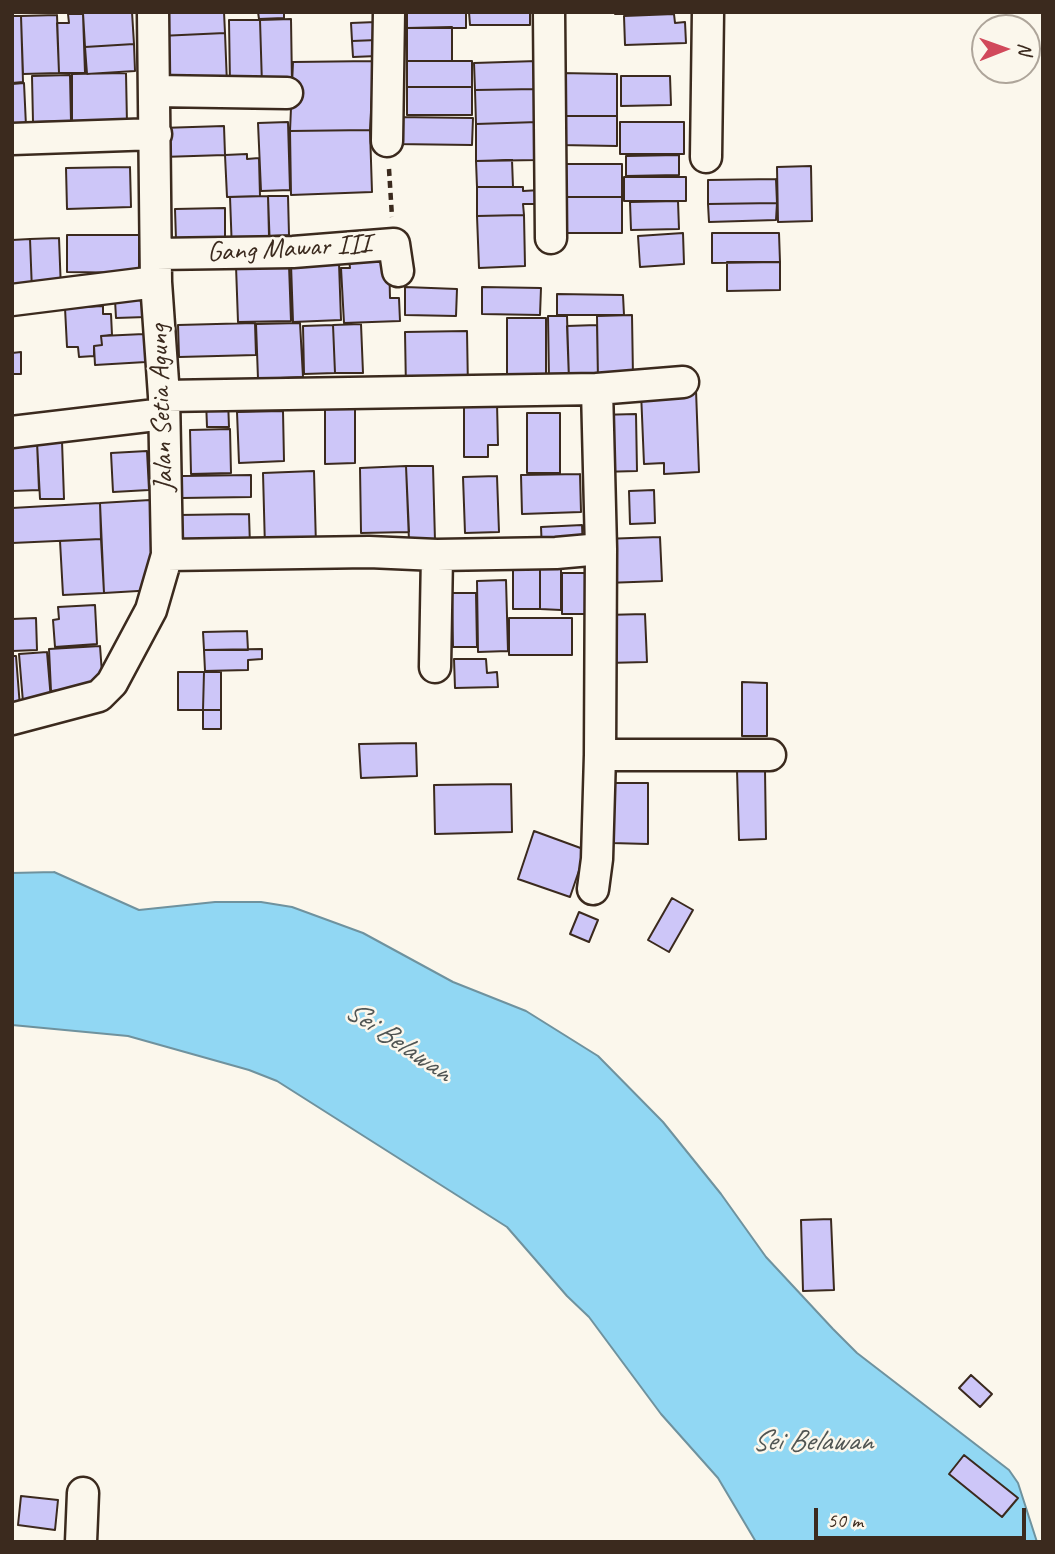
<!DOCTYPE html>
<style>
body{margin:0}
#map{position:relative;width:1055px;height:1554px;overflow:hidden;background:#fbf7ec;font-family:Caveat,sans-serif}
canvas{display:block}
.frame{position:absolute;inset:0;border:14px solid #3b2a1e;pointer-events:none}
.north{position:absolute;left:971px;top:14px;width:70px;height:70px;box-sizing:border-box;background:#fbf7ec;border:2px solid #aea59a;border-radius:50%;rotate:89deg;font-size:19px;font-weight:700;line-height:28px;text-align:center;color:#3b2a1e}
.north::after{content:'';display:block;margin:auto;width:24px;height:32px;background:#d1495b;clip-path:polygon(50% 0,100% 100%,50% 72%,0 100%)}
.scale{position:absolute;left:814px;top:1508px;width:212px;height:32px;box-sizing:border-box;border:4px solid #3b2a1e;border-top:0;padding-left:9px;font-size:21px;line-height:24px;white-space:nowrap;color:#3b2a1e;-webkit-text-stroke:5px #fbf7ec;paint-order:stroke}
</style>
<div id="map">
<canvas width="1055" height="1554"></canvas>
<div class="frame"></div>
<div class="north">N</div>
<div class="scale">50 m</div>
</div>
<script>
const ctx = document.querySelector('canvas').getContext('2d');
ctx.lineJoin = 'round';
function fill(path, color) { ctx.fillStyle = color; ctx.fill(path, 'evenodd'); }
const poly = rows => new Path2D(rows.map(r => 'M' + r).join(''));
function stroke(path, color, width, dash) { ctx.strokeStyle = color; ctx.lineWidth = width; ctx.lineCap = dash ? 'butt' : 'round'; ctx.setLineDash(dash || []); ctx.stroke(path); }
function write(font, color, halo, rows, align = 'center') {
  ctx.font = font + ' Caveat,sans-serif'; ctx.lineWidth = 5; ctx.setLineDash([]); ctx.textBaseline = 'middle'; ctx.strokeStyle = halo; ctx.fillStyle = color; for (const [text, x, y, turn = 0] of rows) {
    ctx.save(); ctx.translate(x, y); ctx.rotate((+turn || 0) * Math.PI / 180); ctx.textAlign = isNaN(turn) ? turn : align; if (halo) ctx.strokeText(text, 0, 0); ctx.fillText(text, 0, 0); ctx.restore();
  }
}
const water = poly([
 [54,872,139,910,215,902,261,902,292,907,363,933,453,982,526,1011,598,1056,663,1122,721,1194,766,1257,833,1329,857,1353,1009,1470,1018,1483,1037,1542,756,1542,718,1478,661,1414,589,1317,567,1296,507,1227,277,1081,249,1070,128,1036,12,1025,12,873,54,872]
]);
fill(water, '#91d7f3');
stroke(water, '#6f929e', 2);
const building = poly([
 [132,12,134,44,85,47,83,13,132,12],
 [159,12,224,12,225,33,160,36,159,12],
 [258,12,284,12,284,18,259,19,258,12],
 [407,12,466,12,466,28,407,28,407,12],
 [469,12,530,12,530,25,470,25,469,12],
 [615,12,653,12,653,14,615,14,615,12],
 [68,14,83,14,85,73,59,73,57,23,69,23,68,14],
 [674,14,675,23,685,22,686,43,625,45,624,16,674,14],
 [57,15,59,73,23,74,21,16,57,15],
 [12,16,21,16,23,82,12,83,12,16],
 [291,19,292,84,262,85,260,20,291,19],
 [229,20,260,20,262,85,230,85,229,20],
 [376,22,377,40,352,41,351,23,376,22],
 [452,27,452,61,407,61,407,28,452,27],
 [225,33,227,84,162,86,160,36,225,33],
 [377,40,377,56,353,57,352,41,377,40],
 [134,44,135,71,87,74,85,47,134,44],
 [374,61,370,130,290,131,293,62,374,61],
 [407,61,472,61,472,87,407,87,407,61],
 [537,61,537,89,475,90,474,63,537,61],
 [126,73,127,124,72,125,72,74,126,73],
 [559,73,617,74,617,116,559,116,559,73],
 [70,75,71,121,33,122,32,76,70,75],
 [621,76,670,76,671,105,621,106,621,76],
 [24,83,26,126,12,127,12,84,24,83],
 [407,87,472,87,472,115,407,115,407,87],
 [537,89,538,122,476,124,475,90,537,89],
 [559,116,617,116,617,146,559,145,559,116],
 [395,117,473,118,472,145,394,144,395,117],
 [288,122,290,190,261,191,258,123,288,122],
 [538,122,538,160,476,161,476,124,538,122],
 [620,122,684,122,684,154,620,154,620,122],
 [224,126,225,155,162,157,161,128,224,126],
 [370,130,372,192,291,195,290,131,370,130],
 [247,154,247,159,259,158,260,196,227,197,225,155,247,154],
 [679,155,679,175,626,176,626,156,679,155],
 [512,160,513,187,477,187,476,161,512,160],
 [562,164,622,164,622,197,562,197,562,164],
 [811,166,812,221,778,222,777,167,811,166],
 [130,167,131,207,67,209,66,168,130,167],
 [624,177,686,177,686,201,624,201,624,177],
 [776,179,777,203,708,204,708,180,776,179],
 [477,187,523,187,523,191,541,190,541,204,523,204,524,215,477,216,477,187],
 [268,196,270,250,232,251,230,197,268,196],
 [268,196,288,196,289,235,269,236,268,196],
 [562,197,622,197,622,233,562,233,562,197],
 [678,201,679,229,631,230,630,202,678,201],
 [777,203,776,220,709,222,708,204,777,203],
 [225,208,225,239,176,240,175,209,225,208],
 [524,215,525,266,479,268,477,216,524,215],
 [683,233,684,264,640,267,638,236,683,233],
 [712,233,779,233,780,262,712,263,712,233],
 [67,235,139,235,139,273,67,272,67,235],
 [59,238,61,290,32,291,30,239,59,238],
 [30,239,32,291,12,292,12,240,30,239],
 [389,258,390,298,399,298,400,321,344,323,341,268,350,268,349,259,389,258],
 [727,262,780,262,780,290,727,291,727,262],
 [339,263,341,320,293,322,291,264,339,263],
 [289,265,291,321,238,322,236,266,289,265],
 [405,287,457,289,456,316,405,315,405,287],
 [482,287,541,288,540,315,482,314,482,287],
 [557,294,623,295,624,315,557,315,557,294],
 [145,299,146,317,116,318,115,300,145,299],
 [103,306,103,314,111,314,112,335,101,336,102,345,94,346,94,356,79,357,78,347,67,347,65,308,103,306],
 [632,315,633,377,598,380,597,316,632,315],
 [548,316,567,316,569,380,549,381,548,316],
 [507,318,546,318,546,382,507,382,507,318],
 [255,323,256,355,179,357,178,325,255,323],
 [300,323,303,377,258,379,256,324,300,323],
 [361,324,363,373,335,373,333,325,361,324],
 [333,325,335,373,304,374,303,326,333,325],
 [597,325,598,380,569,380,567,326,597,325],
 [467,331,468,389,406,390,405,332,467,331],
 [144,334,146,362,95,365,94,346,102,345,101,336,144,334],
 [21,352,21,374,12,374,12,353,21,352],
 [696,390,699,472,664,474,664,463,644,464,641,392,696,390],
 [464,397,497,403,498,445,488,445,488,457,464,457,464,397],
 [206,400,228,400,229,427,207,427,206,400],
 [325,406,355,407,355,463,325,464,325,406],
 [283,411,284,461,239,463,237,412,283,411],
 [527,413,560,413,560,473,527,473,527,413],
 [636,414,637,471,599,472,598,415,636,414],
 [230,429,231,473,191,474,190,430,230,429],
 [62,441,64,499,40,499,37,442,62,441],
 [37,442,39,490,12,491,12,443,37,442],
 [147,451,149,490,113,492,111,453,147,451],
 [406,466,433,466,435,541,409,541,406,466],
 [406,466,409,532,361,533,360,468,406,466],
 [314,471,316,546,265,548,263,473,314,471],
 [580,474,581,512,522,514,521,475,580,474],
 [251,475,251,497,182,498,182,476,251,475],
 [497,476,499,532,465,533,463,477,497,476],
 [654,490,655,523,630,524,629,491,654,490],
 [150,500,155,590,104,593,100,503,150,500],
 [100,503,101,539,12,543,12,508,100,503],
 [249,514,250,546,179,548,178,515,249,514],
 [582,525,583,550,542,551,541,527,582,525],
 [660,537,662,581,605,583,603,539,660,537],
 [101,539,104,593,63,595,60,541,101,539],
 [513,564,540,564,540,609,513,609,513,564],
 [540,564,561,564,561,610,540,609,540,564],
 [562,573,587,573,587,614,562,614,562,573],
 [506,580,508,651,478,652,477,581,506,580],
 [452,593,476,593,477,647,453,647,452,593],
 [95,605,97,644,55,647,53,620,59,619,58,607,95,605],
 [645,614,647,662,606,663,605,615,645,614],
 [36,618,37,650,12,651,12,619,36,618],
 [509,618,572,618,572,655,509,655,509,618],
 [247,631,248,650,204,650,203,632,247,631],
 [100,646,103,687,51,691,49,649,100,646],
 [262,649,262,659,248,660,248,670,205,671,204,650,262,649],
 [47,652,51,700,23,702,19,654,47,652],
 [12,656,16,656,20,707,12,708,12,656],
 [454,659,486,659,487,673,497,672,498,687,455,688,454,659],
 [178,672,204,672,203,710,178,710,178,672],
 [204,672,221,672,221,710,203,710,204,672],
 [742,682,767,683,767,736,742,736,742,682],
 [203,710,221,710,221,729,203,729,203,710],
 [416,743,417,776,361,778,359,744,416,743],
 [737,770,765,770,766,839,739,840,737,770],
 [612,783,648,783,648,844,611,843,612,783],
 [511,784,512,832,435,834,434,785,511,784],
 [534,831,586,850,570,897,518,879,534,831],
 [672,898,693,910,669,952,648,940,672,898],
 [579,912,598,920,589,942,570,934,579,912],
 [831,1219,834,1290,803,1291,801,1220,831,1219],
 [971,1375,992,1394,980,1407,959,1388,971,1375],
 [964,1455,1018,1498,1002,1517,949,1474,964,1455],
 [21,1496,58,1500,55,1530,18,1525,21,1496]
]);
fill(building, '#cdc6f8');
stroke(building, '#3b2a1e', 2);
const minor = poly([
 [549,12,551,238],
 [155,91,287,93],
 [12,139,156,134],
 [387,141,389,12],
 [706,157,708,12],
 [156,254,293,252,394,244,398,271],
 [12,300,156,282],
 [597,389,683,382],
 [164,396,597,389,601,549,600,755,597,859,593,889],
 [12,432,164,414],
 [167,555,369,552,437,555,556,553,601,549],
 [435,667,437,555],
 [12,719,99,696,112,683,151,610,167,555,164,396,156,282,153,12],
 [600,755,770,755],
 [81,1542,83,1493]
]);
stroke(minor, '#3b2a1e', 35);
stroke(poly([
 [389,169,392,217]
]), '#3b2a1e', 4.5, [7, 5]);
stroke(minor, '#fbf7ec', 30);
write('28px', '#3b2a1e', '#fbf7ec', [
 ["Gang Mawar III",289,249,-3],
 ["Jalan Setia Agung",162,408,-92]
]);
write('italic 30px', '#505553', '#fbf7ec', [
 ["Sei Belawan",398,1042,34],
 ["Sei Belawan",812,1442]
]);
</script>
